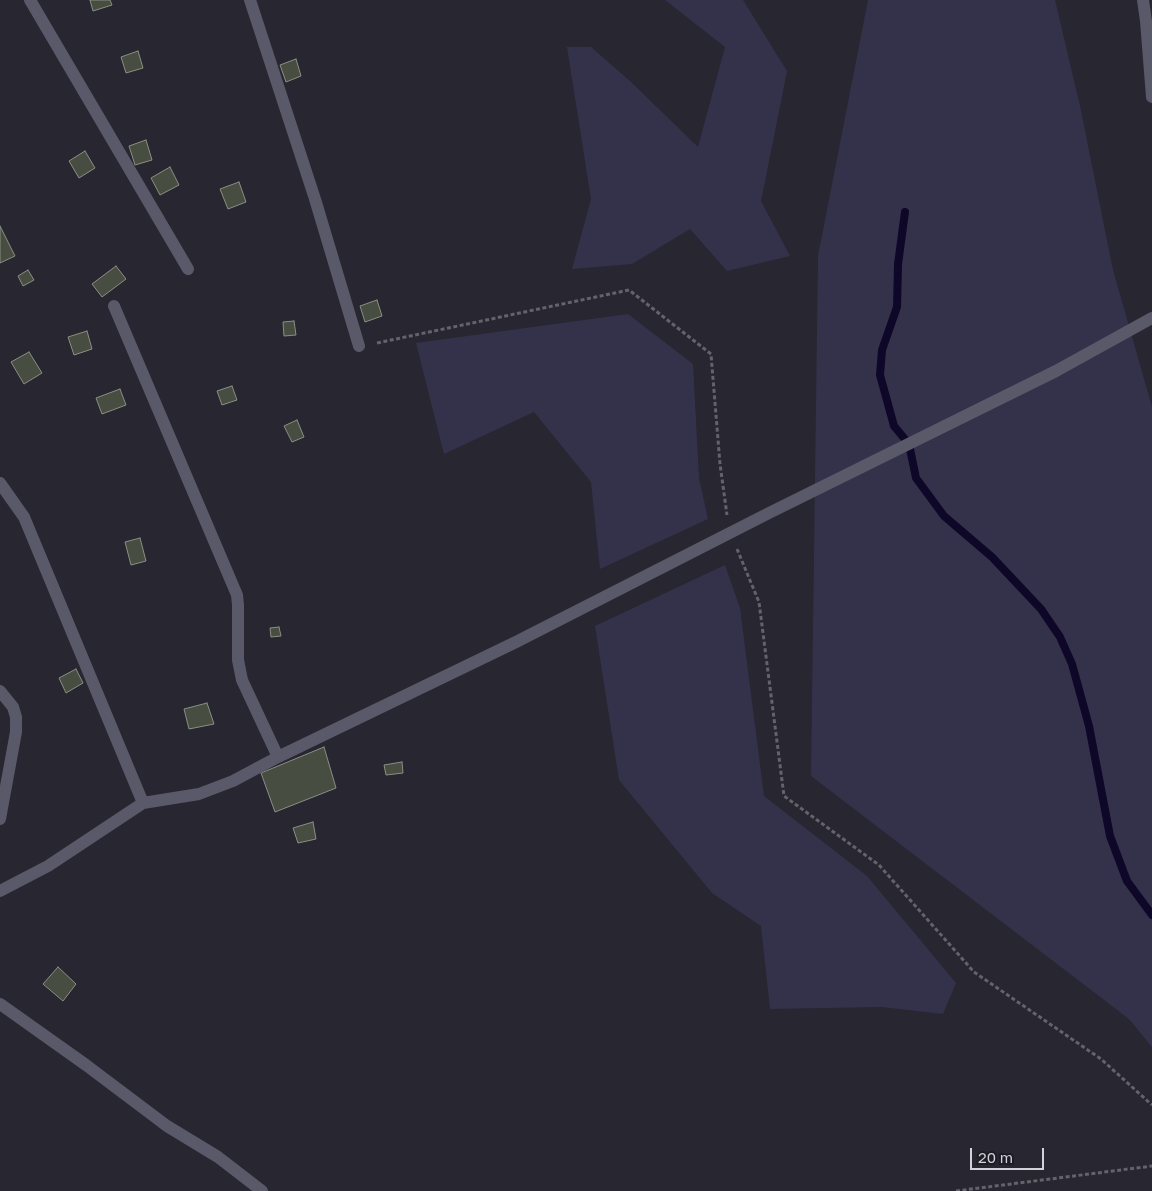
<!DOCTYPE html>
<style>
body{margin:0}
#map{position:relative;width:1152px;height:1191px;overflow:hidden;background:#272631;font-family:"Golos Text",sans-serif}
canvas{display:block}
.scale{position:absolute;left:970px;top:1148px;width:74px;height:22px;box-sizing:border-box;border:2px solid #d2d2d9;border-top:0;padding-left:6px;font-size:15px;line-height:18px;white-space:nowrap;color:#d2d2d9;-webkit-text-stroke:4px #1d1c27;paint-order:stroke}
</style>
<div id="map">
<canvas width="1152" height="1191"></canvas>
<div class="scale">20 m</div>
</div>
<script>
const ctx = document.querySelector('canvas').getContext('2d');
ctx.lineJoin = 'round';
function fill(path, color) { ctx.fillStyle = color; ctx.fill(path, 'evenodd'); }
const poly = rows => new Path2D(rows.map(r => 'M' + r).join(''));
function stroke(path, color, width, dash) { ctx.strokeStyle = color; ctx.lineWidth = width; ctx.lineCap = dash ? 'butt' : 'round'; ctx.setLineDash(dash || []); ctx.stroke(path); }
fill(poly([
 [665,0,743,0,787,71,761,201,790,256,727,271,690,229,632,264,572,269,591,199,567,47,591,47,630,81,698,147,725,47],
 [868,0,1055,0,1080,106,1113,270,1152,407,1152,1047,1129,1019,811,776,818,256],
 [628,314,693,364,699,478,708,519,600,569,591,482,534,412,444,454,416,343],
 [725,565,740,608,764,796,867,876,956,983,943,1014,882,1007,770,1009,761,926,712,893,619,780,595,626]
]), '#34324a');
stroke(poly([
 [905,212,898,264,897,307,882,350,880,375,894,426,909,444,916,478,944,516,992,557,1041,609,1060,637,1072,664,1089,726,1110,836,1127,881,1152,915]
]), '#0f0728', 8);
const building = poly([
 [90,0,110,0,112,5,93,11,90,0],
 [138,51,143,68,126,73,121,57,138,51],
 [296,59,301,76,286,82,280,65,296,59],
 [146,140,152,160,135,165,129,146,146,140],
 [85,151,95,168,79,178,69,161,85,151],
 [170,167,179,185,160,195,151,178,170,167],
 [239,182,246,202,228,209,220,189,239,182],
 [0,226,15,256,0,263,0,226],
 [116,266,126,279,102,297,92,284,116,266],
 [28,270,34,280,23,286,18,276,28,270],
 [377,300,382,316,365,322,360,306,377,300],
 [294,321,296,335,284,336,283,322,294,321],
 [87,331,92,349,74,355,68,337,87,331],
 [29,352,42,373,24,384,11,362,29,352],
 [232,386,237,400,222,405,217,391,232,386],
 [120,389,126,405,102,414,96,398,120,389],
 [297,420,304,437,292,442,284,426,297,420],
 [140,538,146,561,131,565,125,542,140,538],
 [279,627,281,636,271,637,270,628,279,627],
 [76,669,83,683,66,693,59,678,76,669],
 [207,703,214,724,189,729,184,709,207,703],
 [324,747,336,788,275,812,261,773,324,747],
 [402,762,403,773,386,775,384,765,402,762],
 [313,822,316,839,298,843,293,828,313,822],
 [58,967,76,984,63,1001,43,984,58,967]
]);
fill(building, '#474d41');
stroke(building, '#8a9083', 1);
stroke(poly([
 [377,343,629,290,711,354,720,464,727,515],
 [737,549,759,602,784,796,879,865,974,972,1101,1059,1152,1105],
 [956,1191,1152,1166]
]), '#63636c', 3, [4, 2.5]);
stroke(poly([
 [30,0,188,269],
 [250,0,315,199,359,346],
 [1143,0,1146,21,1152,97],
 [114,306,237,595,238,605,238,660,242,680,278,757],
 [0,483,24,517,143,803],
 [0,691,13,707,16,717,16,732,0,819],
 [0,891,48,866,143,803,199,794,233,781,278,757,516,642,769,513,1056,371,1152,318],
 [0,1004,86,1065,167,1126,218,1157,262,1191]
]), '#5a596a', 12);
</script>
